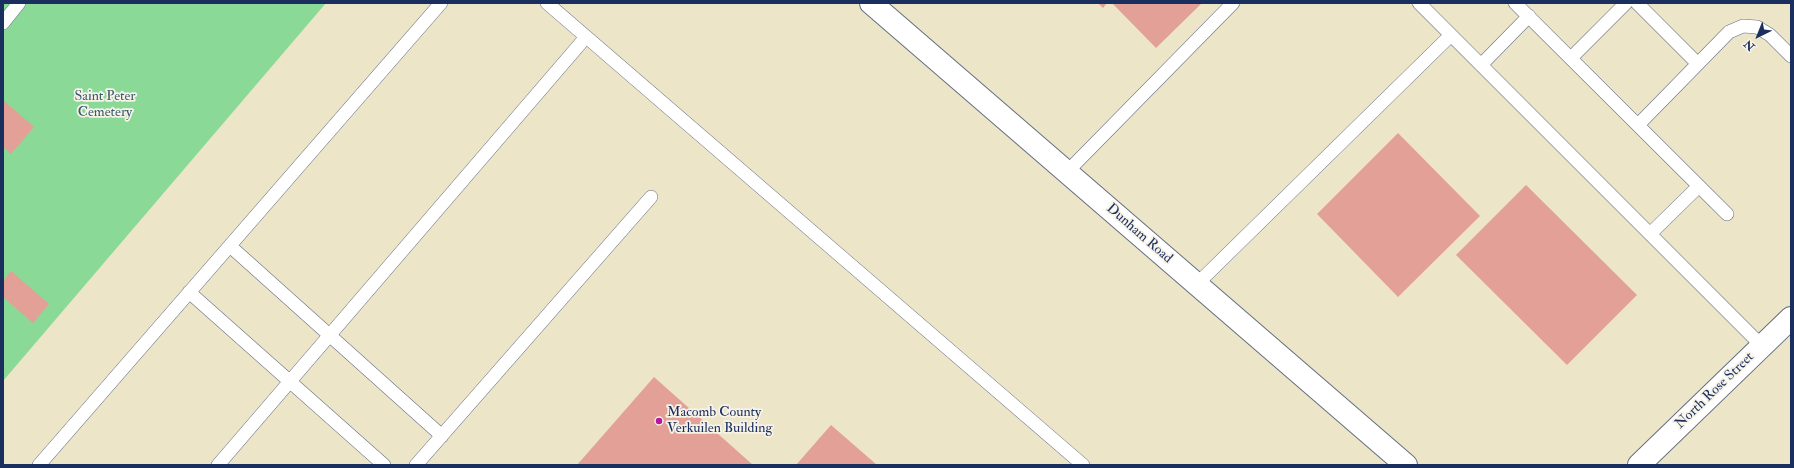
<!DOCTYPE html>
<style>
body{margin:0}
#map{position:relative;width:1794px;height:468px;overflow:hidden;background:#ece5c7;font-family:"IM FELL Double Pica",serif}
canvas{display:block}
.frame{position:absolute;inset:0;border:4px solid #1b2f5e;pointer-events:none}
.north{position:absolute;left:1738px;top:16px;width:40px;height:40px;-webkit-text-stroke:3px #f7f3e8;paint-order:stroke;rotate:223deg;font-size:11px;font-weight:700;line-height:16px;text-align:center;color:#1b2f5e}
.north::after{content:'';display:block;margin:auto;width:14px;height:18px;background:#1b2f5e;clip-path:polygon(50% 0,100% 100%,50% 72%,0 100%)}
</style>
<div id="map">
<canvas width="1794" height="468"></canvas>
<div class="frame"></div>
<div class="north">N</div>
</div>
<script>
const ctx = document.querySelector('canvas').getContext('2d');
ctx.lineJoin = 'round';
function fill(path, color) { ctx.fillStyle = color; ctx.fill(path, 'evenodd'); }
const poly = rows => new Path2D(rows.map(r => 'M' + r).join(''));
function stroke(path, color, width, dash) { ctx.strokeStyle = color; ctx.lineWidth = width; ctx.lineCap = dash ? 'butt' : 'round'; ctx.setLineDash(dash || []); ctx.stroke(path); }
function write(font, color, halo, rows, align = 'center') {
  ctx.font = font + ' "IM FELL Double Pica",serif'; ctx.lineWidth = 3.5; ctx.setLineDash([]); ctx.textBaseline = 'middle'; ctx.strokeStyle = halo; ctx.fillStyle = color; for (const [text, x, y, turn = 0] of rows) {
    ctx.save(); ctx.translate(x, y); ctx.rotate((+turn || 0) * Math.PI / 180); ctx.textAlign = isNaN(turn) ? turn : align; if (halo) ctx.strokeText(text, 0, 0); ctx.fillText(text, 0, 0); ctx.restore();
  }
}
fill(poly([
 [3,3,326,3,3,381]
]), '#8bd997');
fill(poly([
 [1098,3,1107,3,1103,8],
 [1112,3,1202,3,1156,48],
 [3,100,34,127,11,154,3,147],
 [1398,133,1480,216,1398,297,1317,214],
 [1526,185,1637,295,1567,365,1456,255],
 [11,271,49,304,33,323,3,297,3,281],
 [654,377,753,465,577,465],
 [831,425,877,465,796,465]
]), '#e3a096');
const lane = poly([
 [547,3,1083,465],
 [1419,3,1762,346],
 [1515,3,1727,214],
 [1637,3,1698,64],
 [3,23,19,3],
 [1571,58,1626,3],
 [1481,65,1529,16],
 [1638,125,1729,32,1743,26,1757,27,1770,35,1791,56],
 [1067,172,1233,3],
 [1650,234,1699,186],
 [230,246,442,436],
 [1197,284,1451,35],
 [189,292,384,465],
 [39,465,441,3],
 [218,465,586,37],
 [416,465,651,197]
]);
const street = poly([
 [871,3,1406,465],
 [1639,465,1791,318]
]);
stroke(lane, '#646f83', 14);
stroke(street, '#646f83', 24);
stroke(lane, '#fff', 13);
stroke(street, '#fff', 22);
for (const [x, y, r, color] of [
 [659,421,4,"#b5179e"]
]) { const dot = new Path2D(); dot.arc(x, y, r, 0, 2 * Math.PI); ctx.fillStyle = color; ctx.fill(dot); stroke(dot, '#f7f3e8', 1.5); }
write('14px', '#375a6c', '#f7f3e8', [
 ["Saint Peter",105,97],
 ["Cemetery",105,113]
]);
write('14px', '#1b2f5e', '#f7f3e8', [
 ["Dunham Road",1139,234,41],
 ["North Rose Street",1715,391,-44]
]);
write('14px', '#1b2f5e', '#f7f3e8', [
 ["Macomb County",667,413],
 ["Verkuilen Building",667,429]
], 'left');
</script>
